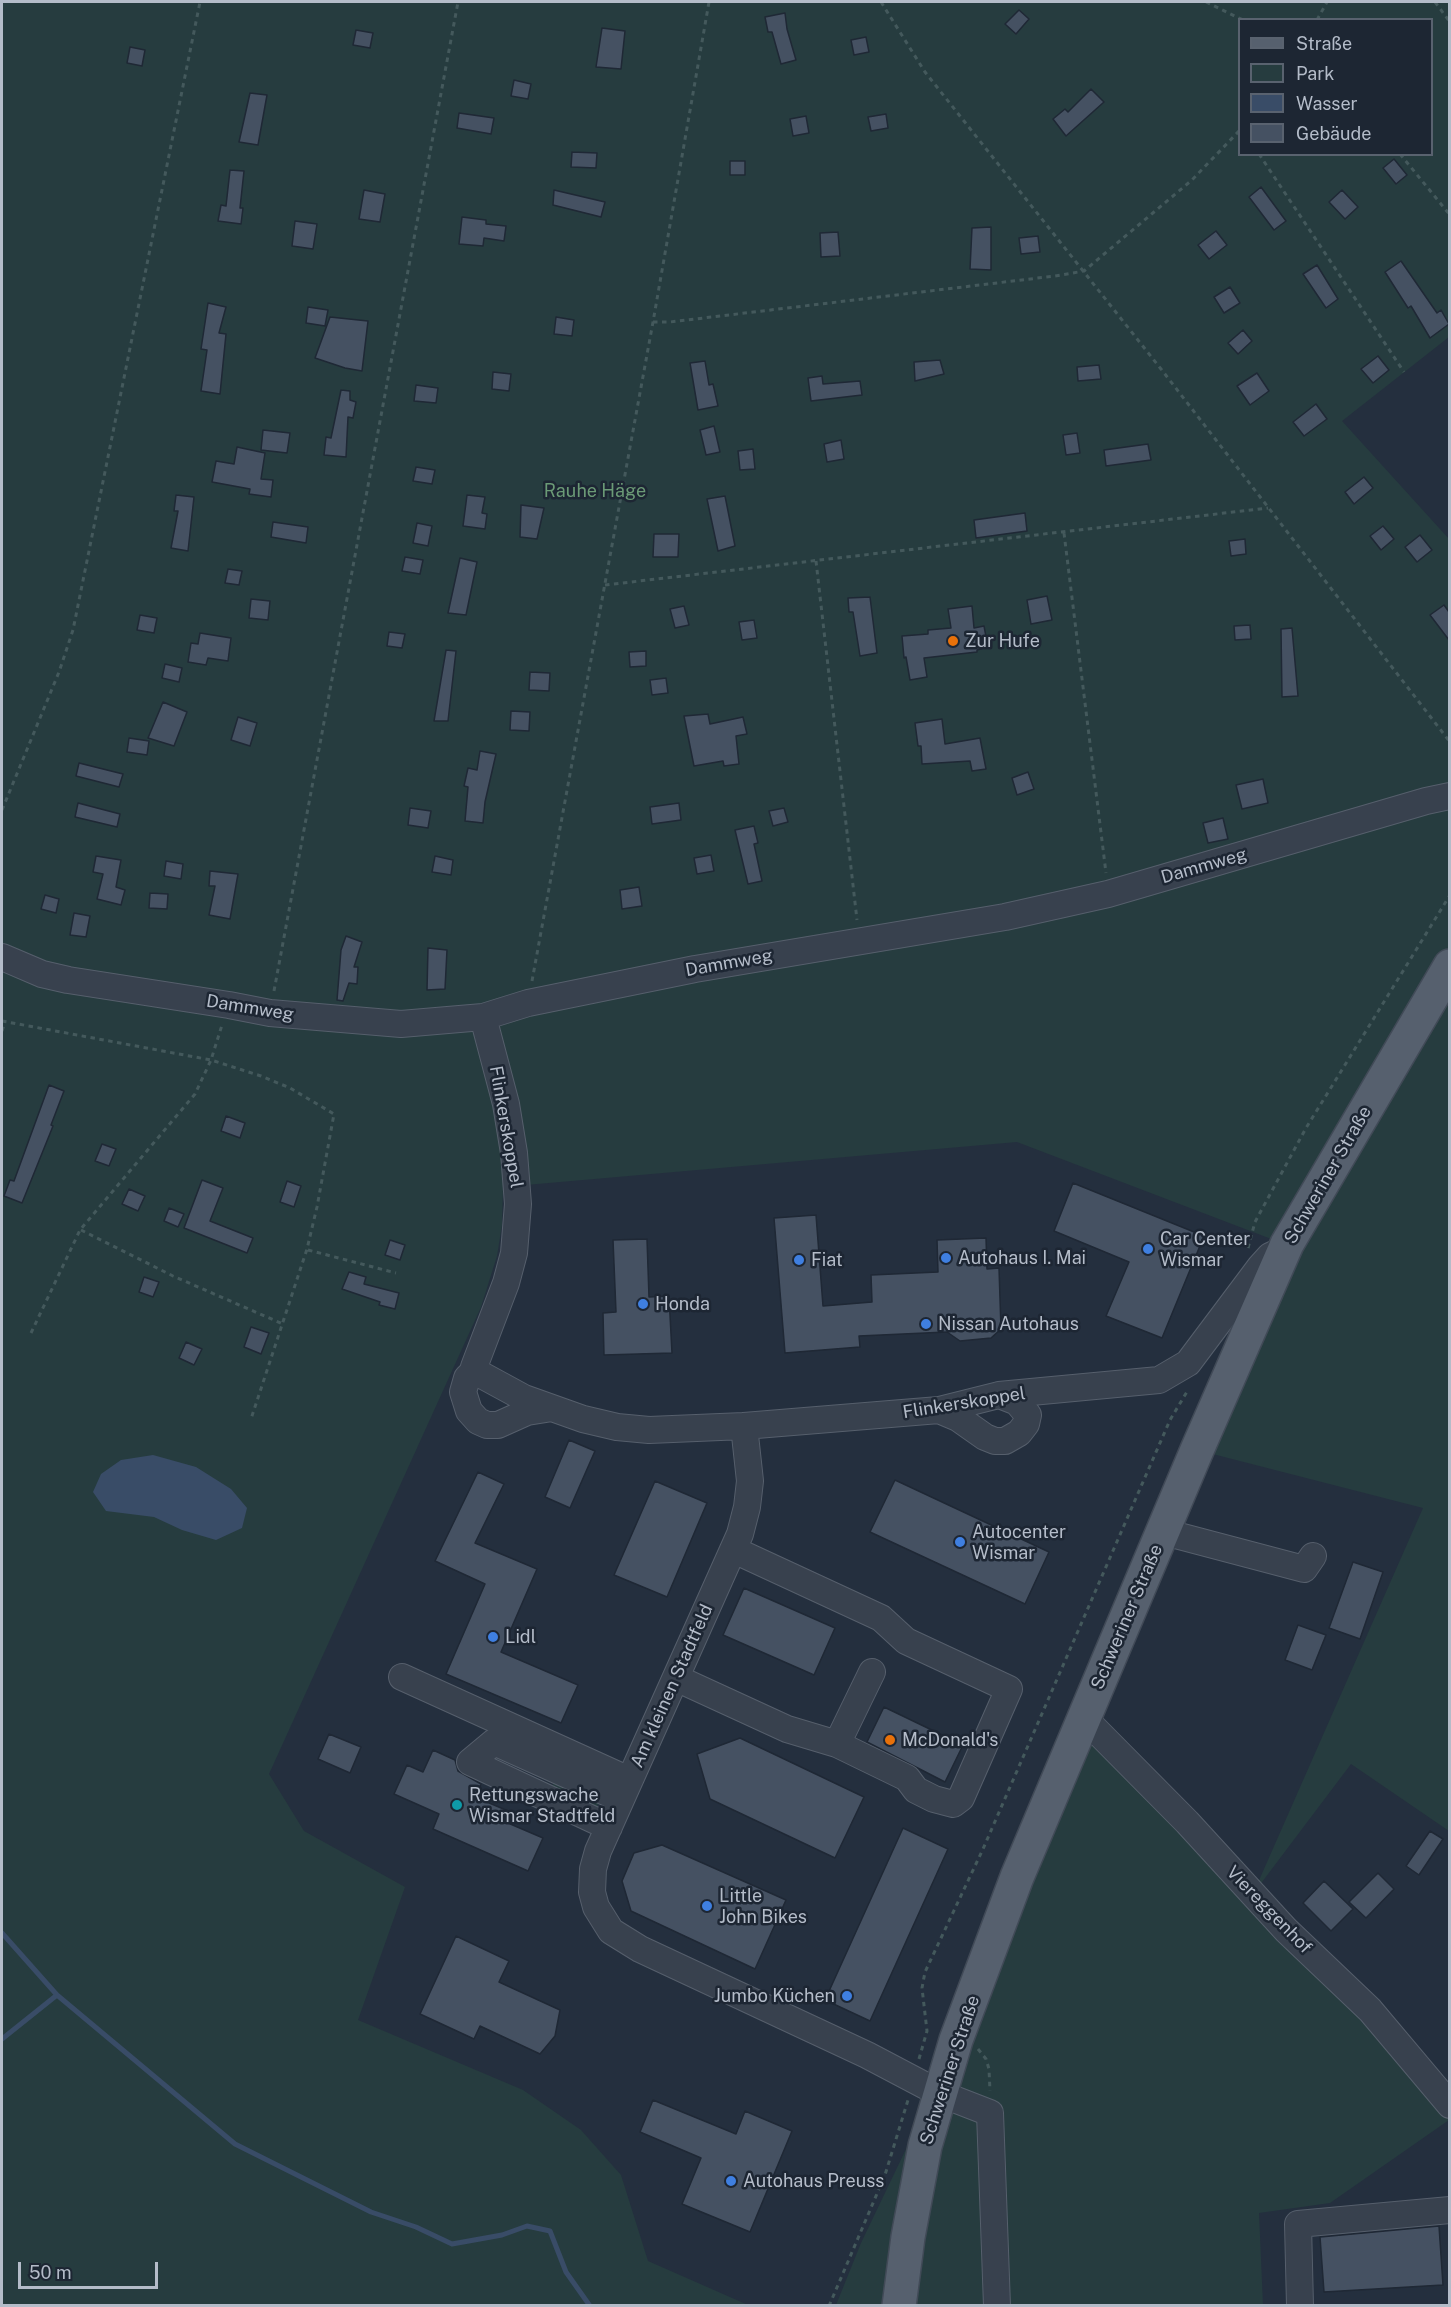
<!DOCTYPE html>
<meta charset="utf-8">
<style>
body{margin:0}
#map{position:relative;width:1451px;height:2307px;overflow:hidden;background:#242f3e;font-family:"Public Sans",sans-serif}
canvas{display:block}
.frame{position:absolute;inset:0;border:3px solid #b4bcc9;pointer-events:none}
.legend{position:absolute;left:1238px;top:18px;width:195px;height:138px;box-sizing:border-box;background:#1d2633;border:2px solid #59626f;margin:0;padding:8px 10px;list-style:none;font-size:18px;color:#b4bcc9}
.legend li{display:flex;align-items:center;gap:12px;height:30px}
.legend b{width:30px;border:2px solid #59626f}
.scale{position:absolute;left:18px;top:2262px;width:140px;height:27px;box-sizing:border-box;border:3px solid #b4bcc9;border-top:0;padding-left:8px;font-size:18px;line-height:21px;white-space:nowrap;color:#b4bcc9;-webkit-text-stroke:4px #1d2633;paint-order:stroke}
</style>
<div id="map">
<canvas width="1451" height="2307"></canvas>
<div class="frame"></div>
<ul class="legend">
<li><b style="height:8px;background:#56606e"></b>Straße</li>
<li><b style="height:16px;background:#263c3f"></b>Park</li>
<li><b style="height:16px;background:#394c67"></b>Wasser</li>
<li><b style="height:16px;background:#455162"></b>Gebäude</li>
</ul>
<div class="scale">50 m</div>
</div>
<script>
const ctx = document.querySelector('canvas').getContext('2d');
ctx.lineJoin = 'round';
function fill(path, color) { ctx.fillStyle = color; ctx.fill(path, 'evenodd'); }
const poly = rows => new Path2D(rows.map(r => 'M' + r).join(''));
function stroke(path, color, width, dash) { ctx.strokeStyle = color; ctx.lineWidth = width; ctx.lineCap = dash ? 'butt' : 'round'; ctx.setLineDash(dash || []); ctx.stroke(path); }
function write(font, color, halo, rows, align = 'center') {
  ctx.font = font + ' "Public Sans",sans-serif'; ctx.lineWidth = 5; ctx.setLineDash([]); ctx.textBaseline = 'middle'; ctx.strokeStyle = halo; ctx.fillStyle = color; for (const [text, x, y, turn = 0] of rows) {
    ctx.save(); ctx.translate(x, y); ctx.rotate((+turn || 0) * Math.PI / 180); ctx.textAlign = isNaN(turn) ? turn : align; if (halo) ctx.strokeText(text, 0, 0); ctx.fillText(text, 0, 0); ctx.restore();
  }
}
fill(poly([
 [2,2,1449,2,1449,337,1342,421,1449,539,1449,1831,1351,1764,1253,1894,1449,2105,1449,2120,1330,2203,1259,2213,1263,2305,836,2305,861,2243,930,2099,1088,1724,1253,1894,1423,1508,1197,1450,1287,1245,1017,1142,503,1187,502,1225,497,1256,481,1307,269,1774,304,1831,405,1887,358,2020,523,2090,581,2130,621,2175,648,2261,748,2305,2,2306],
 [1240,20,1432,20,1432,154,1240,154],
 [556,1778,601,1798,594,1814,549,1794]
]), '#263c3f');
fill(poly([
 [153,1455,196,1467,231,1489,247,1508,242,1528,216,1540,182,1530,154,1517,106,1511,93,1492,101,1474,121,1460]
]), '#394c67');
stroke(poly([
 [2,1933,57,1995,235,2144,371,2212,416,2227,452,2244,502,2235,527,2226,550,2231,566,2272,590,2306],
 [2,2039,57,1995]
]), '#394c67', 5);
const building = poly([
 [1019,10,1029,19,1016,34,1005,24,1019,10],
 [785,13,787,29,796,60,781,64,772,32,768,32,765,17,785,13],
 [602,28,625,31,621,69,596,67,602,28],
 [356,30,373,33,370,48,353,45,356,30],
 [866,37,869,52,854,55,851,40,866,37],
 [130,47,145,50,142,66,127,63,130,47],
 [514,80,531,84,528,99,511,96,514,80],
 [1091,89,1104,102,1066,136,1053,119,1065,109,1068,112,1091,89],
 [250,93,267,95,258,145,239,142,250,93],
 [459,113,494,118,491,134,457,128,459,113],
 [886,114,888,128,871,131,868,117,886,114],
 [806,116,809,133,793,136,790,119,806,116],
 [572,152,597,153,596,168,571,167,572,152],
 [1394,159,1407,175,1396,184,1383,168,1394,159],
 [730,161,745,161,745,175,730,175,730,161],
 [230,170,244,171,240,208,243,208,241,224,218,221,221,205,226,206,230,170],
 [1261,187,1286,221,1274,230,1249,197,1261,187],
 [364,190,385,194,380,222,359,219,364,190],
 [554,190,605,202,601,217,553,205,554,190],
 [1342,190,1358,207,1345,219,1329,202,1342,190],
 [462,217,486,220,486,224,506,226,504,241,484,238,483,246,459,244,462,217],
 [295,221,317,224,313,249,292,246,295,221],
 [991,227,991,270,970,269,972,228,991,227],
 [1216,231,1227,245,1209,259,1198,245,1216,231],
 [838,232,840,256,821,257,820,233,838,232],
 [1038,236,1040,252,1021,254,1019,238,1038,236],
 [1401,261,1437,313,1441,310,1449,324,1430,338,1411,306,1408,308,1385,272,1401,261],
 [1317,265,1338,299,1326,308,1303,274,1317,265],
 [1230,287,1240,303,1224,313,1214,297,1230,287],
 [208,303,226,307,219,333,226,334,220,394,201,391,207,350,201,349,208,303],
 [308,307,328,310,325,326,306,323,308,307],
 [330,317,368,321,362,371,345,368,315,358,330,317],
 [556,317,574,320,572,336,554,334,556,317],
 [1243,330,1252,341,1238,354,1228,343,1243,330],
 [1378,356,1389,370,1373,383,1361,369,1378,356],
 [940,360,944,374,915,381,914,362,940,360],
 [705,361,709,385,713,384,718,406,698,410,690,363,705,361],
 [1099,365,1101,379,1078,381,1077,367,1099,365],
 [493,372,511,374,509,391,492,389,493,372],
 [1257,373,1269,391,1250,405,1237,386,1257,373],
 [822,376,823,384,860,381,862,395,811,401,808,378,822,376],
 [416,385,438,388,436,403,414,401,416,385],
 [341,390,350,391,350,400,356,402,353,418,348,417,346,457,324,455,326,437,331,438,341,390],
 [1316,404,1327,419,1304,436,1293,422,1316,404],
 [714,426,720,452,706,455,700,430,714,426],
 [263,430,290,433,287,453,261,450,263,430],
 [1077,433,1080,453,1066,455,1063,435,1077,433],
 [841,440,844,459,827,462,824,444,841,440],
 [1148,444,1151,460,1106,466,1104,450,1148,444],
 [237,447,265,453,261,479,273,480,271,497,249,494,250,489,212,482,216,461,234,464,237,447],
 [753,449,755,469,740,470,738,451,753,449],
 [416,467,435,470,432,484,413,481,416,467],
 [1364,477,1373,488,1354,504,1345,492,1364,477],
 [176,495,194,497,188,551,171,548,178,511,174,511,176,495],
 [467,495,485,497,482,513,487,514,485,529,463,526,467,495],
 [725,496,735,546,718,551,707,499,725,496],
 [521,505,544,508,537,539,520,537,521,505],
 [1025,513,1027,531,976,538,974,520,1025,513],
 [273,522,308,527,306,543,271,537,273,522],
 [417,523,432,526,428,546,413,543,417,523],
 [1383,526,1394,539,1381,550,1370,536,1383,526],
 [654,534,679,534,678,557,653,557,654,534],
 [1420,535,1432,550,1417,562,1405,547,1420,535],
 [1245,539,1246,554,1231,556,1229,541,1245,539],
 [405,557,423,560,420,574,402,571,405,557],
 [460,558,477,562,466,615,448,613,460,558],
 [228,569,242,571,239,585,225,583,228,569],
 [1047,596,1052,620,1031,624,1027,600,1047,596],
 [870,597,877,653,860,656,853,612,849,612,848,598,870,597],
 [251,599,270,601,268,620,249,618,251,599],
 [1444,605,1449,612,1449,640,1430,615,1444,605],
 [684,606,689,625,675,628,670,609,684,606],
 [972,606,974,628,984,626,988,647,977,650,977,652,924,658,927,677,910,680,906,657,904,658,902,636,928,634,928,630,951,628,948,609,972,606],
 [140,615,157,618,154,633,137,630,140,615],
 [754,620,757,638,742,640,739,622,754,620],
 [1250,625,1251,639,1235,640,1234,626,1250,625],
 [1292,628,1298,696,1282,697,1281,629,1292,628],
 [389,632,405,634,402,648,387,646,389,632],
 [200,633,231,638,228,661,208,658,206,665,188,662,191,643,198,644,200,633],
 [446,650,456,651,448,721,434,721,446,650],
 [646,651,646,666,630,667,629,652,646,651],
 [165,664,182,668,179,682,162,678,165,664],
 [530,672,550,673,549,691,529,690,530,672],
 [666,678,668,693,652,695,650,680,666,678],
 [163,702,187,712,174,746,148,738,163,702],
 [511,711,530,712,529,731,510,730,511,711],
 [708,714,710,724,743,717,747,734,736,736,739,764,724,766,723,761,694,766,684,716,708,714],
 [238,717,257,723,250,746,231,740,238,717],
 [942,719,945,744,980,738,986,769,972,771,970,761,922,764,921,746,918,746,915,723,942,719],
 [129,738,149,741,147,755,127,752,129,738],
 [480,751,496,754,485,802,483,823,465,821,468,787,464,786,468,768,477,770,480,751],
 [79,763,123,774,119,787,76,776,79,763],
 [1028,772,1034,789,1017,795,1012,778,1028,772],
 [1263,779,1268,803,1242,809,1236,785,1263,779],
 [78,803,120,814,117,827,75,817,78,803],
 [679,803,681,820,652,824,650,807,679,803],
 [410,808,431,811,428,828,408,825,410,808],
 [784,808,788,822,773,826,769,811,784,808],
 [1223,818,1228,839,1208,843,1203,823,1223,818],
 [754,826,758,843,754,844,762,881,748,884,735,830,754,826],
 [711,855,714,871,697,874,694,858,711,855],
 [96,856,121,860,116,887,125,890,121,905,97,899,103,874,93,872,96,856],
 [435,856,453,860,451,875,432,872,435,856],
 [166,861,183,864,181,879,164,876,166,861],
 [210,871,238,874,230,919,209,915,215,886,209,886,210,871],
 [639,887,642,906,622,909,620,890,639,887],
 [150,893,168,894,167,909,149,908,150,893],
 [45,895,59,899,56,913,41,909,45,895],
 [74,913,90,916,86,937,70,935,74,913],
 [346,936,362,942,354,967,358,967,357,984,349,983,343,1001,337,1000,341,950,346,936],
 [428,948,447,950,445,989,427,990,428,948],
 [49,1085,64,1091,51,1125,53,1126,49,1136,22,1203,4,1196,10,1180,14,1181,49,1085],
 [226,1116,245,1123,240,1138,221,1131,226,1116],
 [102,1144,116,1149,109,1166,95,1161,102,1144],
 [202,1180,223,1188,210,1221,253,1238,247,1253,184,1228,202,1180],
 [287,1181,301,1186,294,1207,280,1202,287,1181],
 [1073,1183,1204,1236,1162,1338,1106,1316,1129,1262,1054,1231,1073,1183],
 [129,1189,145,1196,138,1211,122,1204,129,1189],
 [169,1208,184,1214,178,1227,164,1221,169,1208],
 [816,1215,823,1306,872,1302,871,1275,938,1272,937,1240,986,1238,987,1269,999,1268,1001,1329,991,1338,960,1341,947,1332,859,1336,860,1347,785,1353,774,1218,816,1215],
 [647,1239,649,1297,669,1296,672,1353,604,1355,603,1313,616,1312,613,1240,647,1239],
 [390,1240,405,1245,400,1260,385,1255,390,1240],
 [349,1272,366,1277,364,1284,399,1293,395,1309,379,1305,380,1302,342,1289,349,1272],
 [144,1277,159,1282,153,1297,139,1292,144,1277],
 [251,1327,269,1333,261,1354,244,1347,251,1327],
 [186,1342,202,1349,194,1365,179,1358,186,1342],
 [569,1440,595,1451,570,1508,545,1497,569,1440],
 [478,1472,504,1484,475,1543,537,1569,501,1652,578,1685,561,1723,446,1674,485,1584,435,1561,478,1472],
 [895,1480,1049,1552,1025,1604,870,1532,895,1480],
 [655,1481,707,1503,667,1597,614,1575,655,1481],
 [1353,1562,1383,1572,1360,1639,1329,1628,1353,1562],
 [744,1588,835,1628,814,1675,723,1635,744,1588],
 [1298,1625,1326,1635,1312,1670,1285,1660,1298,1625],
 [884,1707,963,1745,945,1782,867,1742,884,1707],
 [329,1734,361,1747,350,1773,318,1759,329,1734],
 [740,1738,864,1797,835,1858,710,1799,697,1754,740,1738],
 [433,1750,455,1760,458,1771,481,1784,475,1797,513,1813,508,1823,543,1838,528,1871,433,1829,439,1814,394,1794,407,1765,423,1772,433,1750],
 [903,1828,948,1849,870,2021,825,2000,903,1828],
 [1430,1831,1443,1839,1419,1875,1406,1866,1430,1831],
 [662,1845,786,1900,755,1969,631,1911,622,1881,634,1853,662,1845],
 [1378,1873,1394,1889,1366,1918,1349,1902,1378,1873],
 [1324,1881,1353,1909,1331,1931,1303,1903,1324,1881],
 [456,1936,509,1961,499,1982,560,2010,555,2036,540,2054,480,2026,474,2039,420,2014,456,1936],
 [653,2100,736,2134,745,2111,792,2131,750,2232,682,2204,701,2158,640,2132,653,2100],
 [1439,2226,1443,2285,1324,2292,1320,2237,1439,2226]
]);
fill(building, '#455162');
stroke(building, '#1f2835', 1.5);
const minor = poly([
 [2,957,42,974,68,980,229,1005,270,1013,401,1024,483,1017,528,1003,695,969,1005,917,1108,894,1426,801,1450,796],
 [483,1017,506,1104,514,1153,518,1204,514,1253,506,1283,474,1367,478,1373,524,1398,583,1419,617,1427,649,1430,744,1426,939,1410,999,1395,1159,1380,1188,1363,1260,1267,1270,1256,1285,1249],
 [478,1373,471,1374,467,1378,463,1392,469,1411,478,1421,487,1425,498,1425,527,1412,552,1408],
 [939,1410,958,1418,985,1437,995,1441,1005,1441,1019,1433,1026,1424,1028,1415,1017,1402,999,1395],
 [744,1426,750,1481,747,1507,740,1534,598,1851,593,1869,592,1892,596,1907,611,1931,640,1949,867,2055,941,2094,990,2113,997,2306],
 [1164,1532,1304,1569,1313,1556],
 [402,1677,629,1780],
 [676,1678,787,1729,837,1744,907,1778,916,1790,934,1799,953,1804,961,1798,1009,1689,906,1641,881,1618,734,1550],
 [1084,1718,1187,1822,1286,1930,1370,2010,1450,2105],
 [837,1744,872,1672],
 [609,1827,470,1762,494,1742,621,1799],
 [1300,2306,1298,2224,1450,2210]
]);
const major = poly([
 [899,2306,908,2237,925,2146,956,2040,1017,1877,1197,1450,1287,1244,1450,966]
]);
stroke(minor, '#565f6c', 28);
stroke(major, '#414a57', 36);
stroke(poly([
 [881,2,925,72,1161,369,1450,742],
 [1206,2,1243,20],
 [1435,2,1450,22],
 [1317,20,1327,2],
 [1259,154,1404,372],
 [1400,154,1450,215],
 [653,322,670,322,1055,276,1084,271,1192,180,1240,130],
 [1064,533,1106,873],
 [816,561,857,920],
 [605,585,1268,508],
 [2,810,59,672,73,630,200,2],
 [532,981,653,322,709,2],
 [274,991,458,2],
 [2,1021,211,1060,261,1076,290,1088,334,1114,317,1207,307,1249,251,1419],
 [2,1031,5,1022],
 [81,1230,173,1276,283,1324],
 [1248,1248,1255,1222,1306,1128,1450,895],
 [308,1250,396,1273],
 [31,1333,80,1230,195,1094,211,1060,222,1025],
 [978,2049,986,2059,989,2069,990,2091],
 [919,2059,927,2031,922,1988,925,1972,983,1849,1170,1420,1188,1390],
 [829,2306,885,2175,908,2100]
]), '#44595c', 3, [4.5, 4.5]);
stroke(minor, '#38414e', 26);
stroke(major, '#56606e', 33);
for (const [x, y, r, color] of [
 [953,641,6,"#e8710a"],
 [1148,1249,6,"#3f7fe0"],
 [946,1258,6,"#3f7fe0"],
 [799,1260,6,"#3f7fe0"],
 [643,1304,6,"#3f7fe0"],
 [926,1324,6,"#3f7fe0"],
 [960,1542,6,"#3f7fe0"],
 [493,1637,6,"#3f7fe0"],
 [890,1740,6,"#e8710a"],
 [457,1805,6,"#0f9aa8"],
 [707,1906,6,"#3f7fe0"],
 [847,1996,6,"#3f7fe0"],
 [731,2181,6,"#3f7fe0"]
]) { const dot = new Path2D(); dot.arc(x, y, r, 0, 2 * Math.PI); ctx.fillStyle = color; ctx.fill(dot); stroke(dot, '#1d2633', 2); }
write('18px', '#6b9a76', '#1d2633', [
 ["Rauhe Häge",595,491]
]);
write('18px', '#b4bcc9', '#1d2633', [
 ["Zur Hufe",965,641],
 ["Car Center",1160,1239],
 ["Wismar",1160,1260],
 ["Autohaus I. Mai",958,1258],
 ["Fiat",811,1260],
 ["Honda",655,1304],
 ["Nissan Autohaus",938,1324],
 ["Autocenter",972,1532],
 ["Wismar",972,1553],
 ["Lidl",505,1637],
 ["McDonald's",902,1740],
 ["Rettungswache",469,1795],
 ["Wismar Stadtfeld",469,1816],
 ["Little",719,1896],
 ["John Bikes",719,1917],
 ["Jumbo Küchen",835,1996,"right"],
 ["Autohaus Preuss",743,2181]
], 'left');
write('18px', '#b4bcc9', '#1d2633', [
 ["Dammweg",1204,866,-16],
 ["Dammweg",729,963,-10],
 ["Dammweg",250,1008,9],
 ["Flinkerskoppel",506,1127,80],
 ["Schweriner Straße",1328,1175,-60],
 ["Flinkerskoppel",964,1403,-9],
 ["Schweriner Straße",1127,1617,-67],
 ["Am kleinen Stadtfeld",672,1686,-66],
 ["Viereggenhof",1269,1910,46],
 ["Schweriner Straße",950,2070,-72]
]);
</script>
